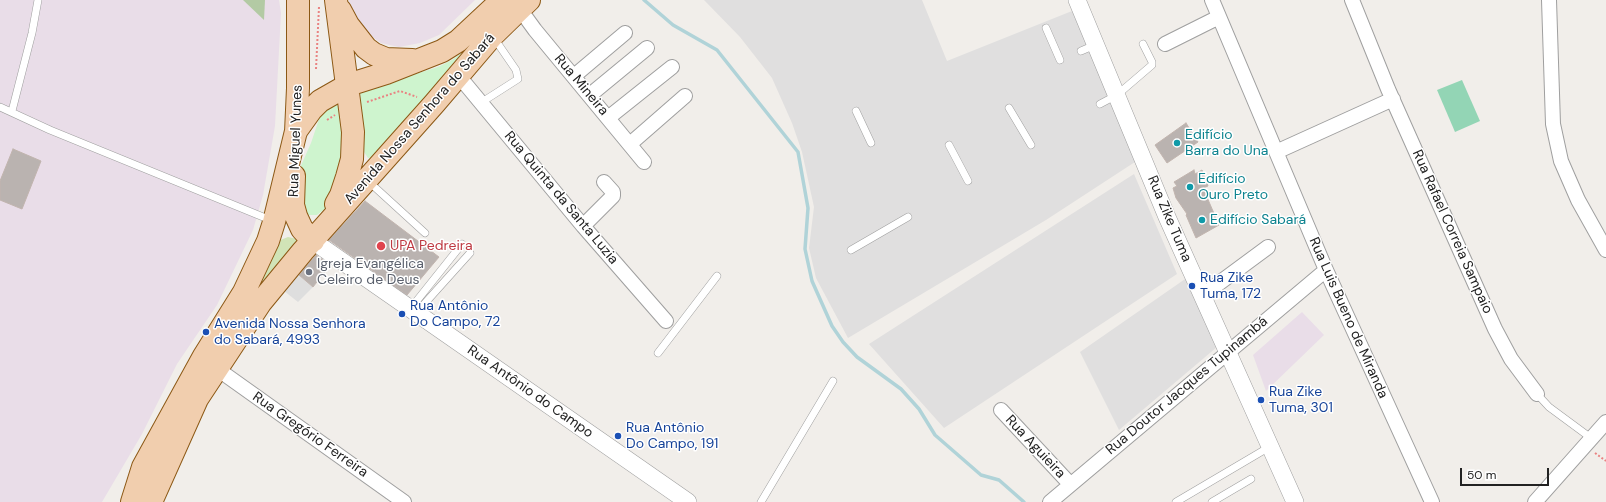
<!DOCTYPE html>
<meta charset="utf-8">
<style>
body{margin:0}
#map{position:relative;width:1606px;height:502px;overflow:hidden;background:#f1eeea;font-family:"DM Sans",sans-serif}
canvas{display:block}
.scale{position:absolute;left:1460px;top:468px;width:89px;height:18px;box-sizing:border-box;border:2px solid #222;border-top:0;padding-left:5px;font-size:12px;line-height:14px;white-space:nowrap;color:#222;-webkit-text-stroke:3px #fff;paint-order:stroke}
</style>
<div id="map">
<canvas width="1606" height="502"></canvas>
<div class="scale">50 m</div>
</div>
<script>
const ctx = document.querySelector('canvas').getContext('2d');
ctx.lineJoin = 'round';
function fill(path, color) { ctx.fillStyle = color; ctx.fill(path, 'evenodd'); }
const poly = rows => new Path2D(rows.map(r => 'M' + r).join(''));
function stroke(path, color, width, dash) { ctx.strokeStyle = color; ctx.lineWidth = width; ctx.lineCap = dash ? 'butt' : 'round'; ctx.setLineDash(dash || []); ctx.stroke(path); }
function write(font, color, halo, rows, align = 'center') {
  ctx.font = font + ' "DM Sans",sans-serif'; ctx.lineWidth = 3; ctx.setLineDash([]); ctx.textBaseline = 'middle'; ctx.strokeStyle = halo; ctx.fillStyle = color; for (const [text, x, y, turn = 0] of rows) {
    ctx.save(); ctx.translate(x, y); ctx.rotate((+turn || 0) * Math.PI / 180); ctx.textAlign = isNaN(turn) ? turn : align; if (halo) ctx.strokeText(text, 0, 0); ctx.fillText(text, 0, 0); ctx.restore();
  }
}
fill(poly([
 [704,0,922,0,947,61,1072,11,1138,160,1046,220,848,338,816,278,809,248,814,207,802,152,792,123,772,78,740,37],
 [1134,174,1177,274,944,428,869,344],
 [1188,277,1217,347,1119,430,1080,352]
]), '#e0dfdf');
fill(poly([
 [0,0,279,0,281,13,275,126,263,195,253,230,217,305,177,364,142,434,102,502,0,502],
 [349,0,475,0,439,35,420,43,399,47,381,43,367,33,354,16,349,5],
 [1302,312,1324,335,1266,391,1253,355]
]), '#e9dde8');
fill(poly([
 [288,237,297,239,298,245,251,302,278,241]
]), '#d1e4b7');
fill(poly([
 [243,0,265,0,264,20]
]), '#b3caa4');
fill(poly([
 [471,46,374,158,368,158,364,152,360,91,438,67,452,60],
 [330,104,338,104,344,112,345,157,327,207,317,215,309,215,303,210,299,170,311,143,322,110]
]), '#cef4ce');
fill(poly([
 [1462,80,1480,121,1455,132,1437,90]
]), '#93d5b5');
fill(poly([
 [294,271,313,287,298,302,279,287]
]), '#dedede');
stroke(poly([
 [644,0,673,25,717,50,798,152,808,208,805,249,812,281,832,326,843,342,857,357,901,389,919,409,935,435,981,475,999,480,1024,502]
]), '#b0d3d8', 3.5);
const building = poly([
 [1186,123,1198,142,1167,163,1155,145,1186,123],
 [13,149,41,161,22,209,0,200,0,181,13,149],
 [1194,170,1195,174,1202,170,1208,186,1203,188,1219,225,1196,238,1186,215,1187,214,1176,198,1173,188,1177,186,1174,182,1194,170],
 [365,201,439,257,407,295,329,240,365,201],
 [316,255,330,265,313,287,299,275,316,255]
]);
fill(building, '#bab3b0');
stroke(building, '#c1b4ae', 1);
const service = poly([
 [1046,28,1060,60],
 [1081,51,1095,45],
 [482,102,518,79,516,70,494,38],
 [1100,104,1117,95,1152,65,1152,62,1143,44],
 [0,107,50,130,273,221],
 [1009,108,1031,145],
 [12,111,32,33,38,0],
 [856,111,871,143],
 [949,145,968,181],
 [368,181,425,233],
 [851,250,908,217],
 [411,308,462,244],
 [417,312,470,253],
 [658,353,717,276],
 [1537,394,1549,407,1591,438],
 [761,502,833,381],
 [1176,502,1271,446],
 [1212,502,1251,479]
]);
const minor = poly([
 [1212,0,1326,270,1432,502],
 [1352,0,1388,89,1495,329,1511,359,1537,394],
 [1549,0,1553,124,1561,161,1578,200,1606,250],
 [519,8,535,30,644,162],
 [1165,44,1219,17],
 [458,75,583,226,666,321],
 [574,76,625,33],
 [590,95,647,48],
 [608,118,672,67],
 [630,144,685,96],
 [1276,152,1393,99],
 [583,226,613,196,613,192,604,182],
 [1203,295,1268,247],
 [216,368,404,502],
 [1001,410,1070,484],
 [1050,502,1326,270],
 [1535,502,1606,422]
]);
const tertiary = poly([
 [1077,0,1167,217,1295,502],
 [313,241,688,502]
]);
const primary = poly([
 [340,10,348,25,366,48,374,54,386,59,412,60],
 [296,132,298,88,298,0],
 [294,176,293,205,296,216,302,229,313,241],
 [336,204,341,195,347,177,352,159,353,132,336,0],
 [132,502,143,467,204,356,244,292,268,241,274,222,296,131,311,110,320,101,348,85,386,73,442,51,458,41,502,0],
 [151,502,197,399,261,302,303,251,434,104,492,36,529,0]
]);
stroke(service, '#9f9f9f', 8);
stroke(minor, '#9f9f9f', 16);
stroke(tertiary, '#9f9f9f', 18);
stroke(primary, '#8c5814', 24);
stroke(poly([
 [316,69,319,7],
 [367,102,400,91,417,97],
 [327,120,335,115],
 [1595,453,1606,461]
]), '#e98382', 2, [2, 2]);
stroke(service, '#fff', 7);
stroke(minor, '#fff', 14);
stroke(tertiary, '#fff', 17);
stroke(primary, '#f1ceae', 22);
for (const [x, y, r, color] of [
 [1177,143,4,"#0f9aa8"],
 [1190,187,4,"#0f9aa8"],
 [1202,220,4,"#0f9aa8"],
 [381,246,5,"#e0444e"],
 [309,272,4,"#6b7280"],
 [1192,286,4,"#1a4fb4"],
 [402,314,4,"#1a4fb4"],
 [206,332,4,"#1a4fb4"],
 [1261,400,4,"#1a4fb4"],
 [618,436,4,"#1a4fb4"]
]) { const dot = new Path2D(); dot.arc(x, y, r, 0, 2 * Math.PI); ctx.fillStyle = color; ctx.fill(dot); stroke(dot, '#fff', 1.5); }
write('14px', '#222', '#fff', [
 ["Rua Mineira",581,85,50],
 ["Avenida Nossa Senhora do Sabará",420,119,-49],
 ["Rua Miguel Yunes",296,141,-88],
 ["Rua Quinta da Santa Luzia",561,198,50],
 ["Rua Zike Tuma",1169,219,67],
 ["Rua Rafael Correia Sampaio",1452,232,66],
 ["Rua Luis Bueno de Miranda",1348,318,66],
 ["Rua Doutor Jacques Tupinambá",1187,386,-40],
 ["Rua Antônio do Campo",530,392,35],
 ["Rua Gregório Ferreira",310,435,35],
 ["Rua Aguieira",1035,447,47]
]);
write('14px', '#0d838f', '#fff', [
 ["Edifício",1185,135],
 ["Barra do Una",1185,151],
 ["Edifício",1198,179],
 ["Ouro Preto",1198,195],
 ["Edifício Sabará",1210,220]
], 'left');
write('14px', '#be3a42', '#fff', [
 ["UPA Pedreira",390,246]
], 'left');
write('14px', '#5b616d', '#fff', [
 ["Igreja Evangélica",317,264],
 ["Celeiro de Deus",317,280]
], 'left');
write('14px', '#164399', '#fff', [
 ["Rua Zike",1200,278],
 ["Tuma, 172",1200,294],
 ["Rua Antônio",410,306],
 ["Do Campo, 72",410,322],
 ["Avenida Nossa Senhora",214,324],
 ["do Sabará, 4993",214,340],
 ["Rua Zike",1269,392],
 ["Tuma, 301",1269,408],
 ["Rua Antônio",626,428],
 ["Do Campo, 191",626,444]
], 'left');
</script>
